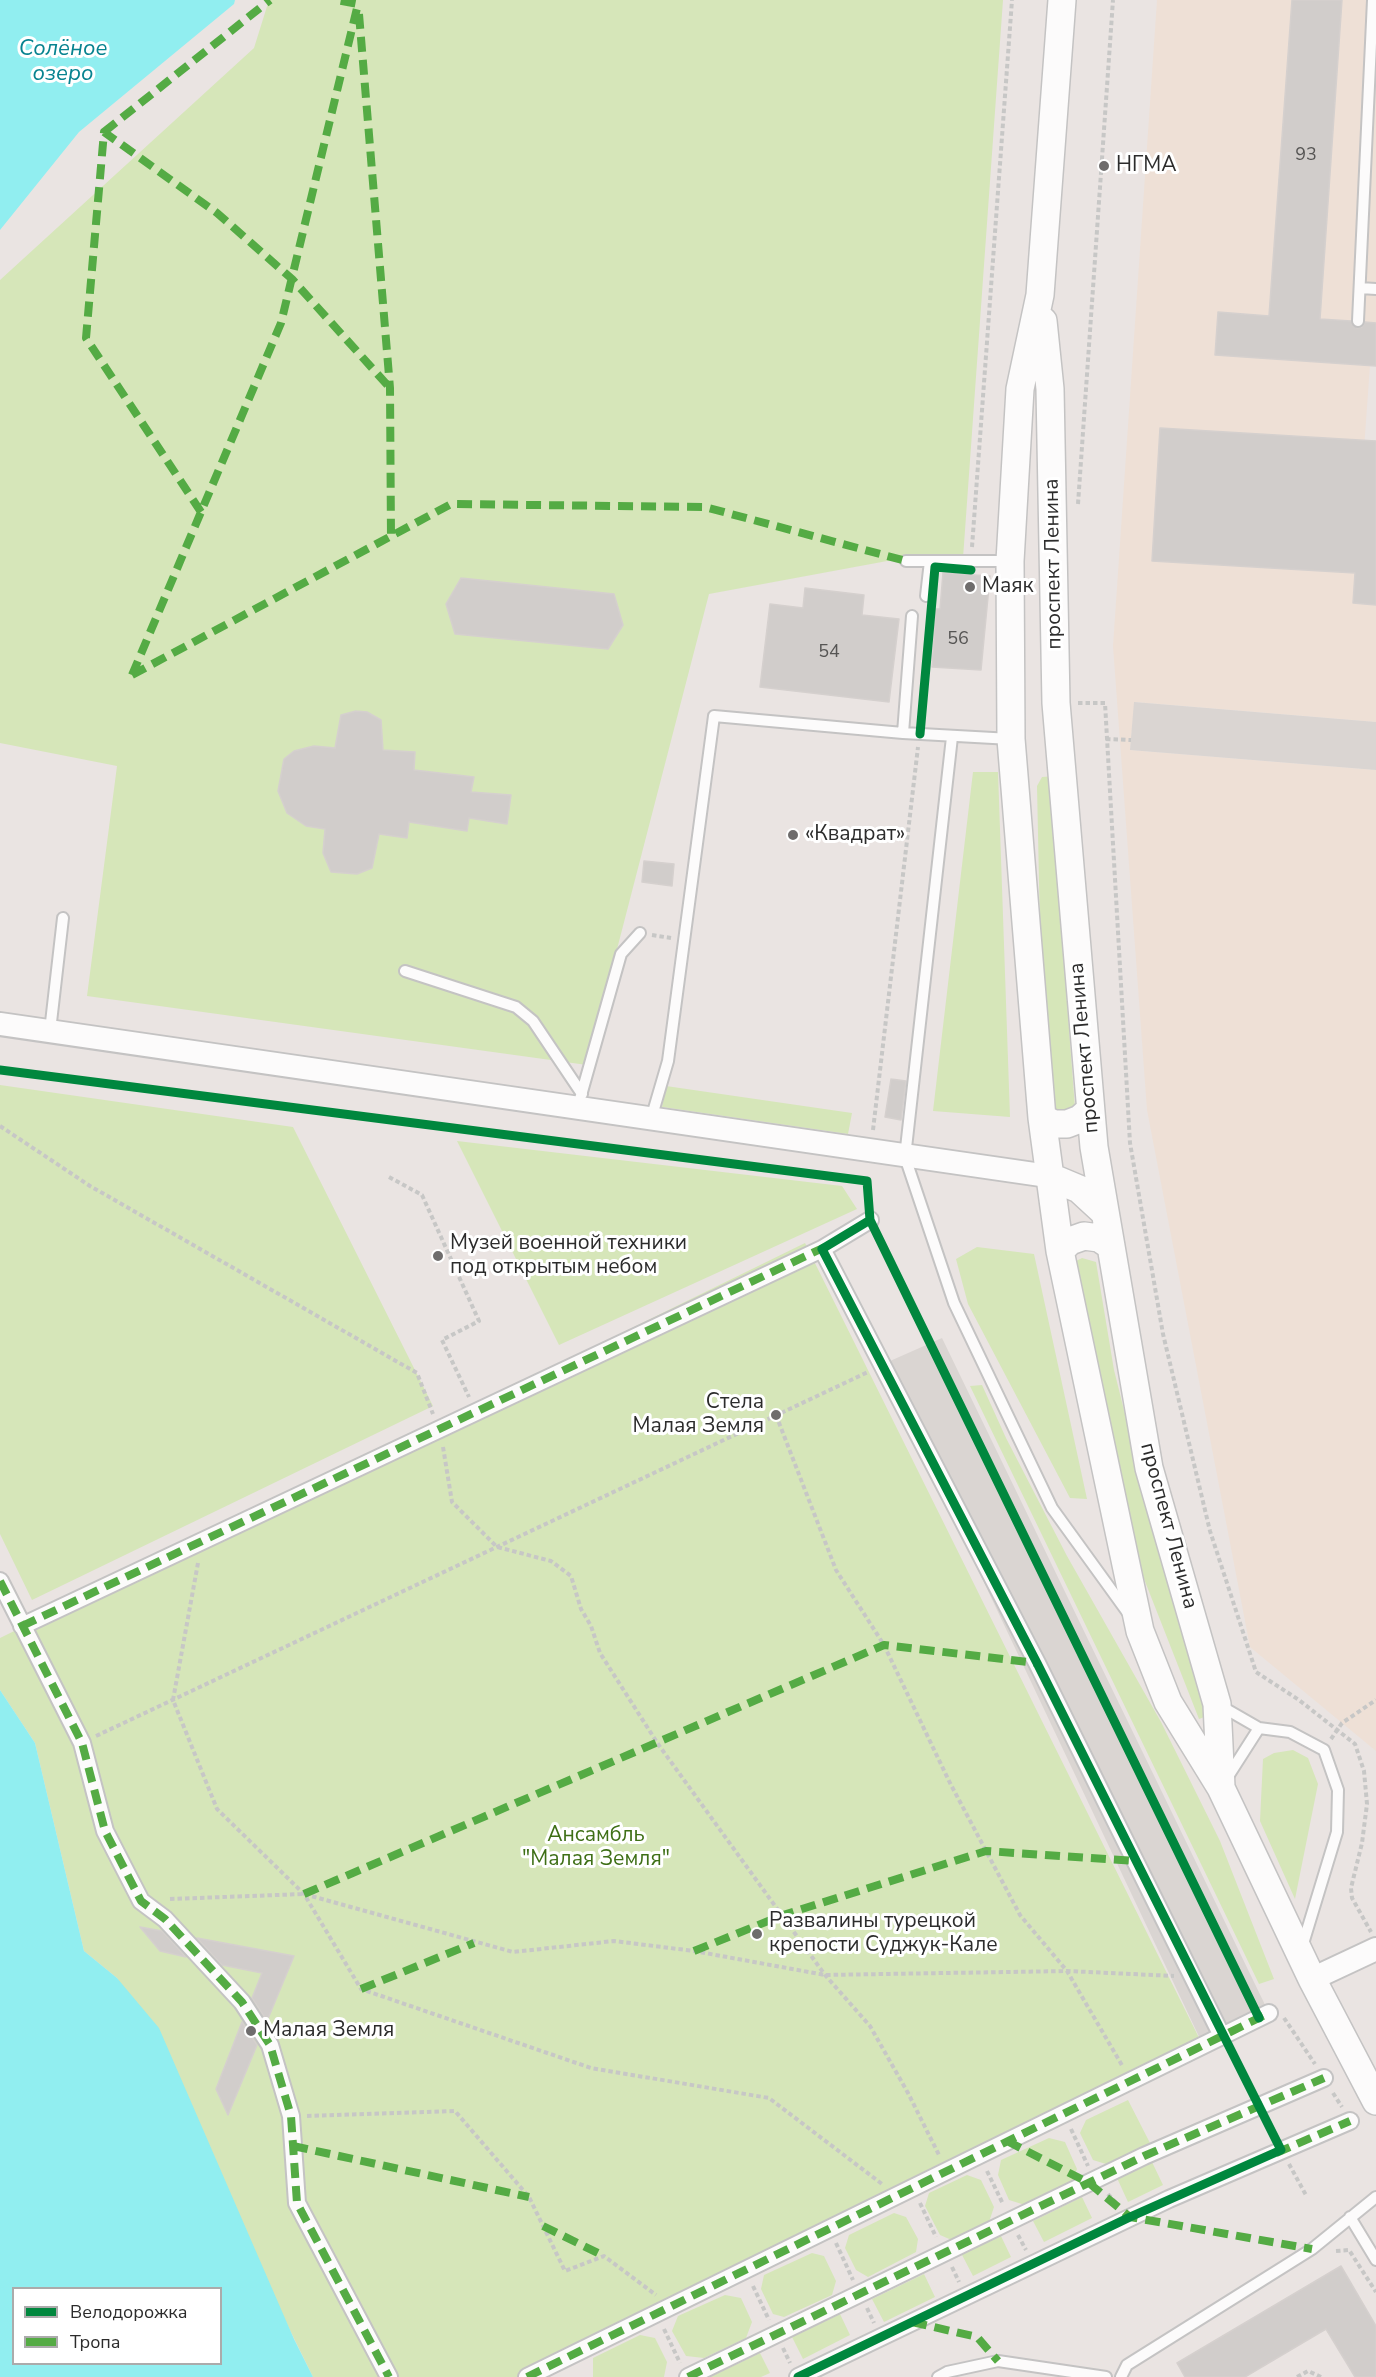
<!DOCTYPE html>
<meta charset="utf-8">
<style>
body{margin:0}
#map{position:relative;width:1376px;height:2377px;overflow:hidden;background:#eae4e2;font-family:"Nunito Sans",sans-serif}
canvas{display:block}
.legend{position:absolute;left:12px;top:2287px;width:210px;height:78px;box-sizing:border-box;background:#fff;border:2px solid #ababab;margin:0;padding:8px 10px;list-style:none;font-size:18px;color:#2c2c2c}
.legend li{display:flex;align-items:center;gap:12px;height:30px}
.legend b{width:30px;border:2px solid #ababab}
</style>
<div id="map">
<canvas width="1376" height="2377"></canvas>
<ul class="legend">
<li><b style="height:8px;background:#00873e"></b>Велодорожка</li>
<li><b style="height:8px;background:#54ab44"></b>Тропа</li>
</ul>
</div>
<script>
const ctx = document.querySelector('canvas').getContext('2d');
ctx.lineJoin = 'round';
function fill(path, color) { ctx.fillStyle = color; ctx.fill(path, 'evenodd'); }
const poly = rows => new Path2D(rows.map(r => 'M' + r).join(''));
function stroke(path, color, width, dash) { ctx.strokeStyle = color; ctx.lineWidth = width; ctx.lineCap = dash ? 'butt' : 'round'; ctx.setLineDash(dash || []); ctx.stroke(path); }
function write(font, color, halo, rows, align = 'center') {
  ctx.font = font + ' "Nunito Sans",sans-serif'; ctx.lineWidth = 6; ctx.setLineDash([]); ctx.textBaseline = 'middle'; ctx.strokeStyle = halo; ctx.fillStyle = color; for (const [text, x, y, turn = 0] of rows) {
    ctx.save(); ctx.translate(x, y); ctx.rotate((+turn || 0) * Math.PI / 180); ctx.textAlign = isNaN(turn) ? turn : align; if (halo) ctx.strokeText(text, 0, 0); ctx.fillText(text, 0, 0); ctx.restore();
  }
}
fill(poly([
 [1157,0,1292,0,1269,316,1218,312,1215,354,1370,365,1353,603,1376,605,1376,722,1135,702,1130,750,1376,770,1376,1751,1250,1647,1147,1110,1113,646],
 [1342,0,1376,0,1376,323,1320,319]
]), '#eee0d6');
fill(poly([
 [269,0,1003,0,963,558,925,554,709,594,587,1065,87,996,117,766,0,743,0,280,254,48],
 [973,772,998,772,1010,1117,933,1111],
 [1056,776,1063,784,1065,976,1075,1108,1051,1116,1041,977,1037,786,1042,777],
 [0,1085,293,1127,433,1406,32,1600,0,1534],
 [666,1086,852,1113,848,1134,662,1107],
 [457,1141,842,1186,857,1209,559,1345],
 [805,1243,1207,2054,540,2377,313,2377,117,1978,84,1951,35,1743,0,1690,0,1638],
 [977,1247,1034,1254,1087,1499,1070,1498,968,1304,956,1259],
 [1082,1258,1096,1262,1114,1370,1163,1566,1210,1715,1199,1719,1137,1561,1070,1264],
 [982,1385,1006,1438,1067,1556,1161,1722,1220,1841,1274,1979,1259,1984,970,1386],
 [1293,1750,1308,1758,1318,1784,1295,1899,1260,1821,1263,1759,1274,1753],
 [1128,2100,1150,2143,1106,2164,1093,2160,1080,2133,1086,2120],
 [1049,2138,1065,2142,1077,2169,1072,2182,1025,2205,1009,2200,998,2175,1001,2160],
 [1152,2162,1163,2185,1128,2202,1117,2178],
 [967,2175,981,2180,994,2207,989,2222,954,2241,940,2235,925,2206,929,2193],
 [1082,2197,1092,2218,1044,2242,1033,2221],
 [894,2213,906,2217,918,2239,916,2252,868,2277,856,2270,845,2248,849,2235],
 [1000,2234,1011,2257,973,2276,961,2253],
 [812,2253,824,2256,836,2281,832,2295,784,2317,773,2314,761,2289,764,2275],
 [924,2274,935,2297,884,2322,872,2299],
 [725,2295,741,2298,752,2322,746,2338,704,2358,686,2356,672,2331,678,2316],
 [840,2314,850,2335,803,2359,792,2337],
 [640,2335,655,2338,667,2362,664,2377,593,2377,593,2358],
 [760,2353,770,2373,761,2377,710,2377]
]), '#d6e6b9');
fill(poly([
 [1134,702,1376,722,1376,770,1130,750],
 [942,1338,1269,2013,1203,2045,881,1365]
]), '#dad5d2');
fill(poly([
 [0,0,235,0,234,4,79,132,0,230],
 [0,1690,35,1743,84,1951,117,1978,159,2028,294,2339,313,2377,0,2377],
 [220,2288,220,2364,14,2364,14,2288]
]), '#91eef0');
const building = poly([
 [1292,0,1342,0,1320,319,1351,321,1357,328,1362,327,1365,322,1376,323,1376,366,1215,355,1218,312,1269,316,1292,0],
 [1160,428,1376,441,1376,605,1353,603,1355,573,1152,561,1160,428],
 [943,573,990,576,981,670,932,667,936,609,940,609,943,573],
 [461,578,614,594,623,625,608,649,455,634,446,604,461,578],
 [805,588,864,595,862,615,899,619,889,702,760,687,770,604,803,608,805,588],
 [356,711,367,712,381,720,383,750,415,752,414,770,474,777,471,792,511,795,507,824,469,818,467,831,409,822,407,838,379,834,372,868,357,874,331,872,323,853,325,829,306,826,287,813,278,791,284,759,294,751,314,746,335,748,341,715,356,711],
 [644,861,674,864,672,886,642,882,644,861],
 [891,1079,906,1081,901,1120,885,1117,891,1079],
 [140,1927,162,1931,186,1957,160,1951,140,1927],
 [197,1938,294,1956,267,2021,252,1998,262,1973,222,1965,197,1938],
 [242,2022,257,2045,228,2115,216,2089,242,2022],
 [1341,2266,1376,2326,1376,2377,1355,2377,1326,2329,1245,2377,1185,2377,1177,2363,1341,2266]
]);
fill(building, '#d1cdcb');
stroke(building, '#d5d0ce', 1.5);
const service = poly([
 [1360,288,1376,289],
 [1358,321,1373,0],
 [906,561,1010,561],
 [926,596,930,561],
 [903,733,1011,739],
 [952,737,905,1157,954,1303,1052,1508,1128,1613],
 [405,971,516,1007,533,1021,582,1094],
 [50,1031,63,918],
 [580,1099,621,954,640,933],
 [651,1119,668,1061,714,716,903,733,912,616],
 [1219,1705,1259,1728,1290,1732,1324,1750,1338,1790,1337,1832,1302,1947],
 [1227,1778,1259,1728],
 [1350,2217,1376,2260],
 [938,2377,947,2372,998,2361,1106,2377],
 [1121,2377,1127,2365,1312,2249,1376,2197]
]);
const pedestrian = poly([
 [822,1249,1037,1663,1222,2036],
 [0,1581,82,1743,105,1831,141,1901,165,1919,242,2002,270,2045,291,2116,297,2203,389,2377],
 [22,1626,822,1249,870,1220],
 [527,2377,1269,2013],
 [688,2377,1144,2156,1324,2078],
 [798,2377,1169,2199,1350,2121]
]);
const minor = poly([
 [0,1024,1048,1176],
 [1312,1979,1376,1949]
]);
const tertiary = poly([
 [1062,0,1040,295,1020,389,1010,561,1011,739,1042,1118,1060,1251,1140,1631,1168,1702,1221,1788,1312,1979,1376,2101],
 [1043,321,1050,389,1056,703,1094,1147,1149,1468,1217,1704,1221,1787],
 [1042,1118,1054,1124,1067,1124,1080,1119,1090,1110],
 [1048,1176,1079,1189,1104,1212],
 [1060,1251,1070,1241,1084,1236,1099,1238,1111,1246]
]);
stroke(service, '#c4c3c3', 14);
stroke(pedestrian, '#c4c3c3', 20);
stroke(minor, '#c4c3c3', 26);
stroke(tertiary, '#c4c3c3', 30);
stroke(poly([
 [1078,504,1113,0],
 [972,547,1012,0],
 [1078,703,1105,703,1130,1143,1163,1334,1210,1531,1256,1672,1299,1700,1355,1744,1364,1771,1367,1804,1362,1843,1351,1888,1352,1898,1371,1932],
 [1106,739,1131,740],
 [652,935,671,938],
 [0,1070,867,1181,869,1204],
 [0,1126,90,1186,417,1373,433,1414],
 [873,1130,918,747],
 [389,1177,422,1195,479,1321,442,1340,469,1397],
 [877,1234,1252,2004],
 [776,1415,836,1570,884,1645,950,1783,1020,1915,1067,1971,1123,2067],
 [443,1447,452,1502,497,1547,551,1561,571,1576,581,1609,591,1626,600,1653,658,1744,825,1975,870,2026,908,2093,940,2157],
 [198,1563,173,1700,217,1809,304,1894,361,1989,591,2068,769,2098,882,2184],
 [96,1736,868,1372],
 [1331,1739,1342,1723,1376,1700],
 [170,1899,304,1894,513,1952,614,1941,694,1951,825,1975,1067,1971,1174,1976],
 [1284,2018,1315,2064],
 [1229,2050,1250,2092],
 [1333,2093,1342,2107],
 [307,2116,455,2111,529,2197,565,2271,604,2256,656,2295],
 [1266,2122,1274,2137],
 [1071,2129,1088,2166],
 [1289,2164,1307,2197],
 [987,2171,1003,2204],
 [1108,2194,1119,2206],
 [920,2203,936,2237],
 [1018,2235,1026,2250],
 [836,2243,853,2280],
 [1336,2251,1349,2250,1376,2292],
 [952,2267,959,2282],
 [753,2286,769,2320],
 [867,2308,874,2323],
 [664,2329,680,2363],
 [783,2348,790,2363],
 [1297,2377,1308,2371,1321,2377]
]), '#c7c7c6', 4, [4.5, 3]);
stroke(service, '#fcfbfb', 10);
stroke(pedestrian, '#fcfbfb', 16);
stroke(minor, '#fcfbfb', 22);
stroke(tertiary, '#fcfbfb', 27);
stroke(poly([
 [359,14,390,388,391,538],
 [104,132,270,0],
 [201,512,86,338,104,132,217,213,292,279,390,388],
 [132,675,451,504,705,507,906,561],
 [132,675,281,323,358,4,337,0],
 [0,1581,82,1743,105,1831,141,1901,165,1919,242,2002,270,2045,291,2116,297,2203,389,2377],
 [22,1626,825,1247],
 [304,1894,884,1645,1037,1663],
 [694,1951,783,1915,986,1851,1135,1861],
 [361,1989,474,1943],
 [1007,2141,1089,2183,1130,2217,1312,2249],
 [293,2146,529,2197],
 [1276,2153,1350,2121],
 [543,2226,604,2256],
 [912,2322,977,2337,998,2361],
 [527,2377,1269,2013],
 [688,2377,1144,2156,1324,2078]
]), '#54ab44', 8, [15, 8]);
stroke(poly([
 [920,734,935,567,971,570],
 [0,1070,867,1181,870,1220,1259,2018],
 [798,2377,1130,2217,1281,2150,1037,1663,822,1249,870,1220]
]), '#00873e', 9);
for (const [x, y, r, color] of [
 [1104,166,6,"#6e6c6c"],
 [970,587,6,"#6e6c6c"],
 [793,835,6,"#6e6c6c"],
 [438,1256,6,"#6e6c6c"],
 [776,1415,6,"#6e6c6c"],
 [757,1934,6,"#6e6c6c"],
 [251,2031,6,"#6e6c6c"]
]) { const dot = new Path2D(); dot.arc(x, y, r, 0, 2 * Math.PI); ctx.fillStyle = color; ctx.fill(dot); stroke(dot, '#fff', 2); }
write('18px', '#565554', null, [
 ["93",1306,156],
 ["56",958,640],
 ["54",829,653]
]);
write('21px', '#2c2c2c', '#fff', [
 ["НГМА",1116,166],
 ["Маяк",982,587],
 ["«Квадрат»",805,835],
 ["Музей военной техники",450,1244],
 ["под открытым небом",450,1268],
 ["Стела",764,1403,"right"],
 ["Малая Земля",764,1427,"right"],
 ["Развалины турецкой",769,1922],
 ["крепости Суджук-Кале",769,1946],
 ["Малая Земля",263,2031]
], 'left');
write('21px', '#2c2c2c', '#fff', [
 ["проспект Ленина",1054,564,-91],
 ["проспект Ленина",1085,1048,-95],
 ["проспект Ленина",1168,1526,75]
]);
write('21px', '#3e6f16', '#fff', [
 ["Ансамбль",596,1836],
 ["\"Малая Земля\"",596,1860]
]);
write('italic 22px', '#078390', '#fff', [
 ["Солёное",63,50],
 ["озеро",63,75]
]);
</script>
